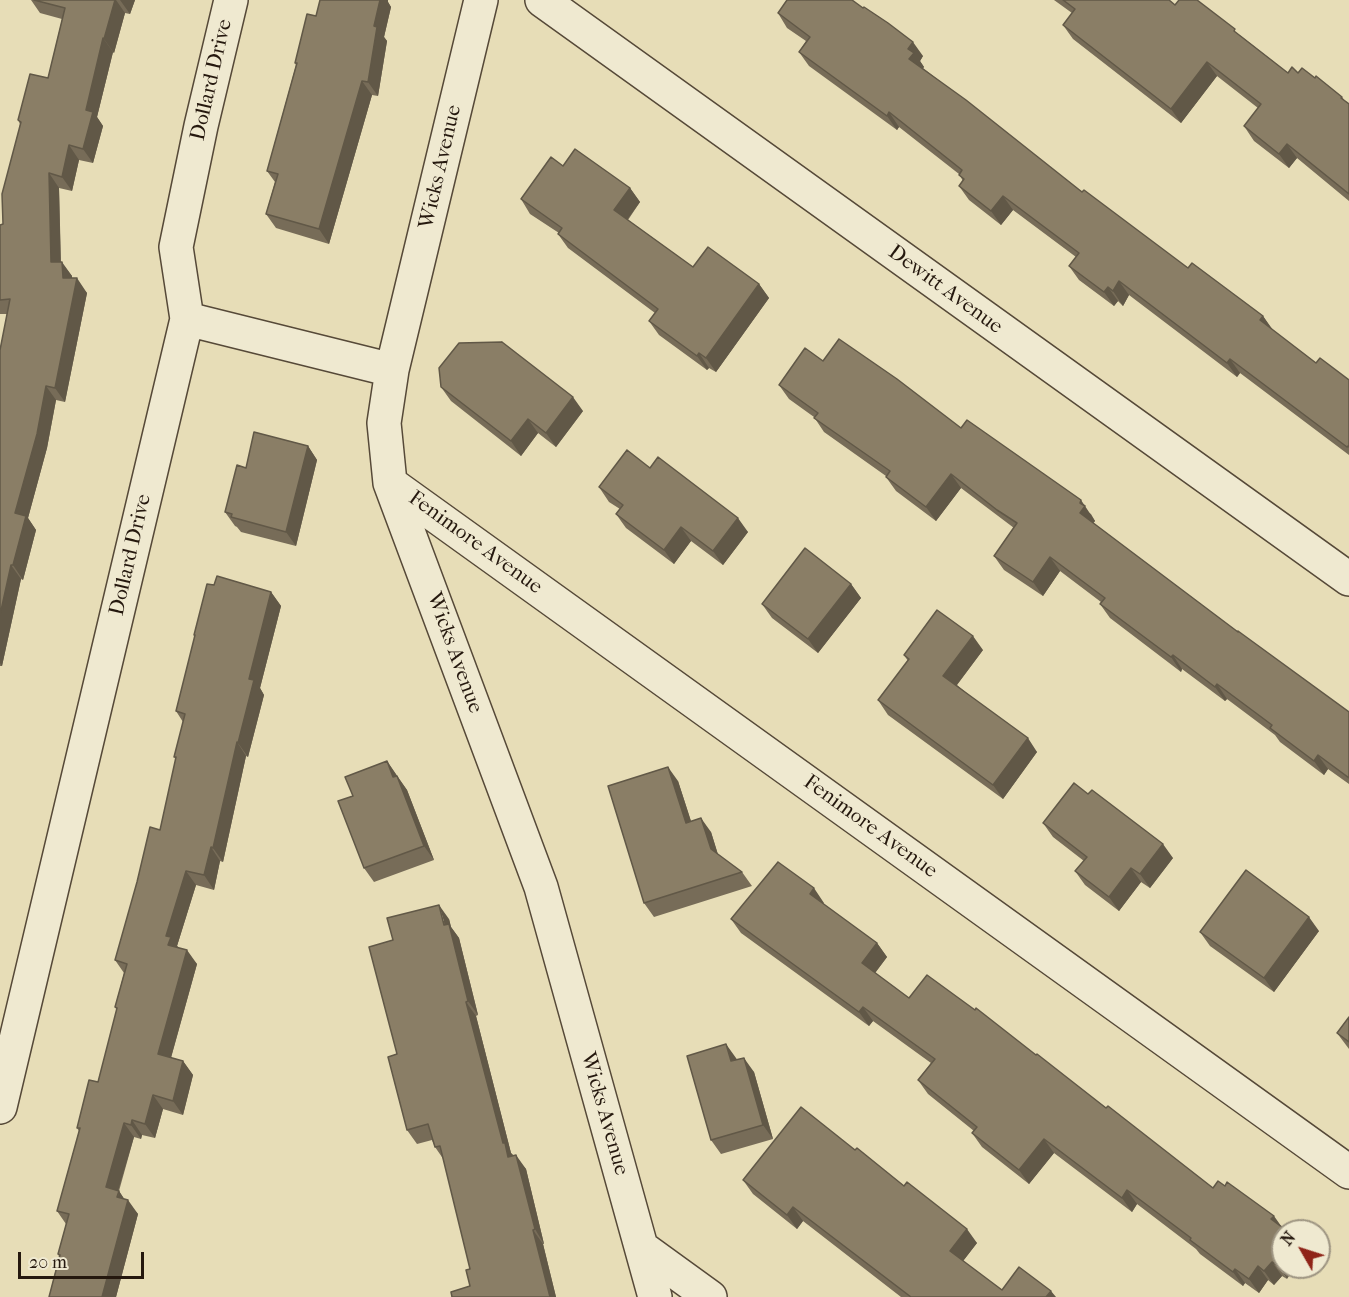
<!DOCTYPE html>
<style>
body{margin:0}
#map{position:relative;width:1349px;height:1297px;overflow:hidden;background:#e7ddb7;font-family:"IM FELL French Canon",serif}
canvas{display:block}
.north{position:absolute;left:1271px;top:1219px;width:60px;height:60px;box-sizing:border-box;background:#efe9d0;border:2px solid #9e9582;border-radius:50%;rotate:309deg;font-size:16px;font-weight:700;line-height:24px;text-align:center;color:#25180e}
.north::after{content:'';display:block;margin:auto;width:21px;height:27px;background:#8f2418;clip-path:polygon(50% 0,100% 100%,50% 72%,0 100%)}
.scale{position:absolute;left:18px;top:1252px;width:126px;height:27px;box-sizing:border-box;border:3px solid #25180e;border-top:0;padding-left:8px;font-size:18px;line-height:21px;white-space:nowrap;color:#25180e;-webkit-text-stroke:4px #efe9d0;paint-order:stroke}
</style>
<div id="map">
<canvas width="1349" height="1297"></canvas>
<div class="north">N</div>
<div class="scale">20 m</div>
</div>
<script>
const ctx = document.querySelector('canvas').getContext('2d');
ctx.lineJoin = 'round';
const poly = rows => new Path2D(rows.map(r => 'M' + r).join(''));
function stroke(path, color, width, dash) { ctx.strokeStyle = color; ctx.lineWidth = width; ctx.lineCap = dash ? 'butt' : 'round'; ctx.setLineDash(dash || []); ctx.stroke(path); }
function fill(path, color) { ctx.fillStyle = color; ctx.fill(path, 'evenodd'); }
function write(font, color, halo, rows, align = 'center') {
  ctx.font = font + ' "IM FELL French Canon",serif'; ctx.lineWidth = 4.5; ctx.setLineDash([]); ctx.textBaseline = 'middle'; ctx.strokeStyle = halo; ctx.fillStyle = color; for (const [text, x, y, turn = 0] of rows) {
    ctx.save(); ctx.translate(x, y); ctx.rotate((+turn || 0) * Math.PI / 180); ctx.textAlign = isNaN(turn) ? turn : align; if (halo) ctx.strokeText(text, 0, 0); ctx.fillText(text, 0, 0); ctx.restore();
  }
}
const street = poly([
 [481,0,392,370,384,423,390,483,541,887,655,1297],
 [542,0,1349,579],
 [187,319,392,370],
 [390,483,1349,1172],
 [0,1107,187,319,176,247,201,126,231,0],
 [641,1247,710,1297]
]);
stroke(street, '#564938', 36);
stroke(street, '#efe9d0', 33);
fill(poly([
 [31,0,135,0,130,14,125,13,114,53,113,52,97,117,103,126,93,163,79,160,72,191,59,188,61,262,72,276,72,278,87,293,65,402,56,400,47,448,28,518,36,530,23,580,21,579,2,666,0,666,0,350,7,314,0,314,0,225,3,224,20,124,18,120,48,78,62,19,40,13],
 [1054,0,1169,0,1175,5,1241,36,1288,73,1298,73,1315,78,1342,97,1345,101,1349,104,1349,201,1297,158,1289,168,1254,141,1244,126,1258,108,1217,76,1181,123,1073,39,1063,25,1072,13],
 [388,2,391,7,384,37,387,41,378,96,372,95,329,244,276,228,266,214,275,182,267,171,296,65,295,63,316,16],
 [778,13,923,56,920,61,924,67,923,68,1082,192,1188,268,1263,316,1272,330,1316,363,1349,380,1349,455,1240,373,1237,377,1129,295,1123,306,1118,301,1114,306,1079,280,1069,266,1076,257,1013,210,1001,225,969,200,959,186,963,181,959,174,899,127,897,130,809,66,799,52,806,41,787,28],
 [563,166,630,188,640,202,628,220,693,267,759,284,769,298,716,372,709,368,707,370,659,335,649,321,655,313,568,248,558,234,559,233,530,214,521,199],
 [823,361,961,428,1091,514,1095,521,1093,523,1238,632,1349,712,1349,784,1328,769,1324,775,1280,742,1275,735,1227,699,1225,701,1182,669,1181,672,1110,618,1100,604,1101,602,1060,571,1043,596,1004,570,994,556,1014,528,961,488,936,521,896,491,886,477,886,476,824,432,814,417,789,399,779,385],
 [441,387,583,411,556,447,538,433,521,456,451,401],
 [308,446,317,460,296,546,241,532,237,527,235,526,225,512,246,468],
 [650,468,748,532,723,565,691,541,674,564,626,528,616,514,620,509,609,502,599,487],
 [851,584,861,598,818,653,772,618,762,604],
 [214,585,271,592,281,606,260,688,264,695,248,757,246,756,223,862,220,861,214,890,196,885,177,946,197,964,171,1058,183,1061,193,1075,183,1115,163,1109,155,1138,142,1135,141,1139,134,1137,119,1191,124,1199,138,1214,116,1297,49,1297,59,1256,58,1254,66,1224,57,1211,79,1131,77,1128,98,1082,117,1010,115,1007,124,973,115,960,160,830,176,759,174,757,183,722,176,711,195,636,194,635],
 [983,650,957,685,1037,752,1003,799,888,715,878,700,908,661,904,655],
 [387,761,407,790,434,860,374,882,364,868,353,796],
 [678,781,691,821,711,832,718,855,742,872,752,886,654,917,644,903],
 [1043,823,1173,858,1150,888,1141,882,1119,911,1085,885,1075,871,1084,861,1053,837],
 [824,903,823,904,877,943,887,957,875,973,909,998,1036,1055,1213,1188,1218,1181,1287,1279,1282,1276,1274,1285,1268,1280,1259,1293,1245,1283,1243,1286,1200,1254,1196,1249,1137,1204,1132,1212,1054,1153,1029,1184,982,1147,972,1133,974,1131,928,1094,918,1080,931,1063,873,1021,869,1026,741,933,731,919],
 [449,919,451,927,459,938,478,1015,476,1016,511,1153,526,1169,544,1244,543,1244,556,1297,452,1297,470,1286,470,1269,444,1160,435,1147,432,1140,417,1144,407,1130,397,1054,393,940],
 [1319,931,1274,992,1210,946,1200,932],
 [1349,1017,1349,1049,1337,1033],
 [736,1058,737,1060,754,1072,773,1139,721,1154,711,1140],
 [855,1150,904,1186,977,1243,963,1261,1002,1290,1056,1297,901,1297,803,1221,797,1229,753,1194,743,1180]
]), '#776c58');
fill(poly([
 [115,0,116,0,125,13,114,53,104,39],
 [120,0,135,0,130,14],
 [380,0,388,0,388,2,391,7,384,37,387,41,378,96,368,82,374,26],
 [103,38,113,52,97,117,103,126,93,163,83,149,86,110],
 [913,42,923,56,920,61,924,67,919,73,909,59,908,49],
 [1207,62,1217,76,1181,123,1171,109],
 [362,81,372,95,329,244,319,229],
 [889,112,899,127,897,130,887,116],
 [1287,144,1297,158,1289,168,1279,154],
 [69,145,79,160,72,191,62,177],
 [49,173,59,188,61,277,51,262],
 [630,188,640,202,624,224,614,210],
 [1003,196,1013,210,1001,225,991,211],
 [62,262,72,276,73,293,63,278],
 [77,278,87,293,65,402,55,388],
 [1119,281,1129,295,1123,306,1113,291],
 [759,284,769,298,716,372,706,358],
 [1108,287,1118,301,1114,306,1104,292],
 [1263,316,1273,330,1260,320],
 [699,353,709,368,707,370,697,356],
 [1230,359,1240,373,1237,377,1227,363],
 [46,386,56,400,47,448,28,518,36,530,23,580,13,565,15,513],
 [573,397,583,411,556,447,546,433],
 [528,419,538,433,521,456,511,441],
 [308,446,317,460,296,546,286,532],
 [951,474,961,488,936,521,926,507],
 [1081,500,1095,521,1090,527,1080,513,1080,503],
 [738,518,748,532,723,565,713,551],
 [681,527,691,541,674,564,664,550],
 [1050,557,1060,571,1043,596,1033,582],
 [11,565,21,579,2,666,0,663,0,615],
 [851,584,861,598,818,653,808,639],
 [271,592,281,606,260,688,264,695,248,757,238,743,249,679],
 [973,636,983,650,953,690,943,676],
 [1173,655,1182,669,1181,672,1171,657],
 [1217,684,1227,699,1225,701,1215,687],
 [1028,738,1037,752,1003,799,993,785],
 [237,742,246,756,223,862,213,848],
 [1318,755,1328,769,1324,775,1314,761],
 [387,761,397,776,393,777],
 [668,767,678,781,696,837,686,823],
 [397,776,407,790,434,860,424,846],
 [701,818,711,832,721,864,711,849],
 [1163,844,1173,858,1150,888,1140,874],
 [211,847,220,861,214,890,204,875],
 [1131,868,1141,882,1119,911,1109,897],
 [186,871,196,885,177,946,181,951,168,945,166,936],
 [814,888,824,903,820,908,810,894],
 [439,905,449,919,451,927,459,938,478,1015,468,1001],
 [1309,917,1319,931,1274,992,1264,978],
 [877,943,887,957,872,977,862,963],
 [187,950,197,964,168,1068,158,1054],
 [466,1002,476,1016,511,1153,515,1157,508,1157,503,1143],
 [863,1007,873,1021,869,1026,859,1012],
 [726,1044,736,1058,741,1075,731,1061],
 [744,1058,754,1072,773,1139,763,1125],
 [183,1061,193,1075,183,1115,173,1101],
 [153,1095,163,1109,155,1138,145,1124],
 [132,1120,142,1135,141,1139,131,1125],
 [124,1123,134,1137,115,1201,106,1187],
 [1044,1139,1054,1153,1029,1184,1019,1170],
 [516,1155,526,1169,544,1244,535,1229],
 [1127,1190,1137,1204,1132,1212,1122,1198],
 [119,1191,127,1203,128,1200,138,1214,116,1297,102,1297],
 [793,1207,803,1221,797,1229,787,1215],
 [1274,1216,1284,1230,1271,1219],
 [967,1229,977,1243,960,1265,950,1251],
 [533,1230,543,1244,556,1297,550,1297],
 [1283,1256,1283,1267,1295,1267,1287,1279,1277,1265],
 [1272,1262,1282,1276,1274,1285,1264,1271],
 [1258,1266,1268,1280,1259,1293,1249,1279],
 [1235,1269,1245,1283,1243,1286,1233,1272],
 [1051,1291,1056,1297,1046,1297]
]), '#615847');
const building = poly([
 [34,0,115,0,104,39,103,38,86,110,93,112,83,149,69,145,62,177,49,173,51,262,62,262,63,278,77,278,55,388,46,386,37,434,15,513,26,516,13,565,11,565,0,615,0,350,10,299,0,300,0,225,3,224,2,194,21,122,18,120,30,74,48,78,65,8,34,0],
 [320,0,380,0,374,26,377,27,368,82,362,81,319,229,266,214,278,174,267,171,297,63,295,63,307,14,316,16,320,0],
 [787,0,852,0,863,8,864,7,888,23,913,42,908,49,914,53,909,59,966,100,1082,192,1084,190,1188,268,1192,263,1263,316,1260,320,1316,363,1320,358,1349,380,1349,447,1348,446,1347,447,1230,359,1227,363,1119,281,1113,291,1108,287,1104,292,1069,266,1079,253,1003,196,991,211,959,186,964,179,959,175,962,170,889,112,887,116,799,52,810,37,778,13,787,0],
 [1063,0,1169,0,1175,5,1179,0,1197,0,1235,29,1234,31,1288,73,1292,67,1298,73,1302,68,1315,78,1316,76,1342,97,1341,98,1349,104,1349,194,1287,144,1279,154,1244,126,1261,104,1207,62,1171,109,1063,25,1075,9,1063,0],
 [575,149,630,188,614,210,693,267,708,247,759,284,706,358,699,353,697,356,649,321,658,309,558,234,562,228,521,199,551,157,563,166,575,149],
 [839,339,897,379,961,428,967,420,1081,500,1080,503,1085,506,1080,513,1238,632,1238,631,1349,712,1349,778,1318,755,1314,761,1270,728,1272,725,1217,684,1215,687,1173,655,1171,657,1100,604,1105,598,1050,557,1033,582,994,556,1017,523,997,510,951,474,926,507,886,477,890,471,814,418,818,413,779,385,805,348,823,361,839,339],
 [502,342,573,397,546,433,528,419,511,441,441,387,439,368,459,343,502,342],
 [254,432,308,446,286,532,231,517,232,514,225,512,237,465,246,468,254,432],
 [627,450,650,468,658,457,738,518,713,551,681,527,664,550,616,514,623,505,599,487,627,450],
 [805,548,851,584,808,639,762,604,805,548],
 [217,576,271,592,249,679,254,680,238,743,237,742,213,848,211,847,204,875,186,871,166,936,171,937,168,945,187,950,158,1054,183,1061,173,1101,153,1095,145,1124,132,1120,131,1125,124,1123,106,1187,119,1191,117,1197,128,1200,102,1297,49,1297,60,1255,58,1254,69,1214,57,1211,80,1128,77,1128,89,1080,98,1082,117,1008,115,1007,127,964,115,960,137,882,150,827,160,830,176,757,174,757,185,714,176,711,195,635,194,635,207,584,214,585,217,576],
 [937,610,973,636,943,676,1028,738,993,785,878,700,909,659,904,655,937,610],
 [387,761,393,777,397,776,424,846,364,868,338,801,353,796,345,777,387,761],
 [668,767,686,823,701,818,711,849,742,872,644,903,608,786,668,767],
 [1074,783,1088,794,1092,790,1163,844,1140,874,1131,868,1109,897,1075,871,1087,857,1043,823,1074,783],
 [778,862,814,888,810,894,877,943,862,963,909,998,927,975,975,1010,976,1008,1036,1055,1037,1054,1106,1108,1108,1106,1213,1188,1218,1181,1225,1186,1227,1182,1274,1216,1271,1219,1287,1231,1283,1231,1283,1256,1277,1265,1272,1262,1264,1271,1258,1266,1249,1279,1235,1269,1233,1272,1190,1240,1191,1238,1127,1190,1122,1198,1044,1139,1019,1170,972,1133,977,1127,918,1080,935,1059,863,1007,859,1012,731,919,778,862],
 [1246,870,1309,917,1264,978,1200,932,1246,870],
 [439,905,444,925,449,924,468,1001,466,1002,503,1143,505,1143,508,1157,516,1155,535,1229,533,1230,550,1297,452,1297,451,1292,470,1286,466,1270,470,1269,440,1146,435,1147,428,1124,407,1130,388,1057,397,1054,369,947,393,940,387,918,439,905],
 [1349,1017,1349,1042,1337,1033,1349,1017],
 [726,1044,731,1061,744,1058,763,1125,711,1140,687,1056,726,1044],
 [801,1107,855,1150,857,1148,904,1186,907,1182,967,1229,950,1251,1002,1290,1019,1267,1051,1291,1046,1297,911,1297,793,1207,787,1215,743,1180,801,1107]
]);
fill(building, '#8a7e66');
stroke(building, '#615847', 1.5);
write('21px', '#25180e', '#efe9d0', [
 ["Dollard Drive",212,80,-77],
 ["Wicks Avenue",441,167,-77],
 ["Dewitt Avenue",945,290,36],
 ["Fenimore Avenue",475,543,36],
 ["Dollard Drive",131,555,-77],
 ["Wicks Avenue",454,653,70],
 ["Fenimore Avenue",870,827,36],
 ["Wicks Avenue",604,1114,74]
]);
</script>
